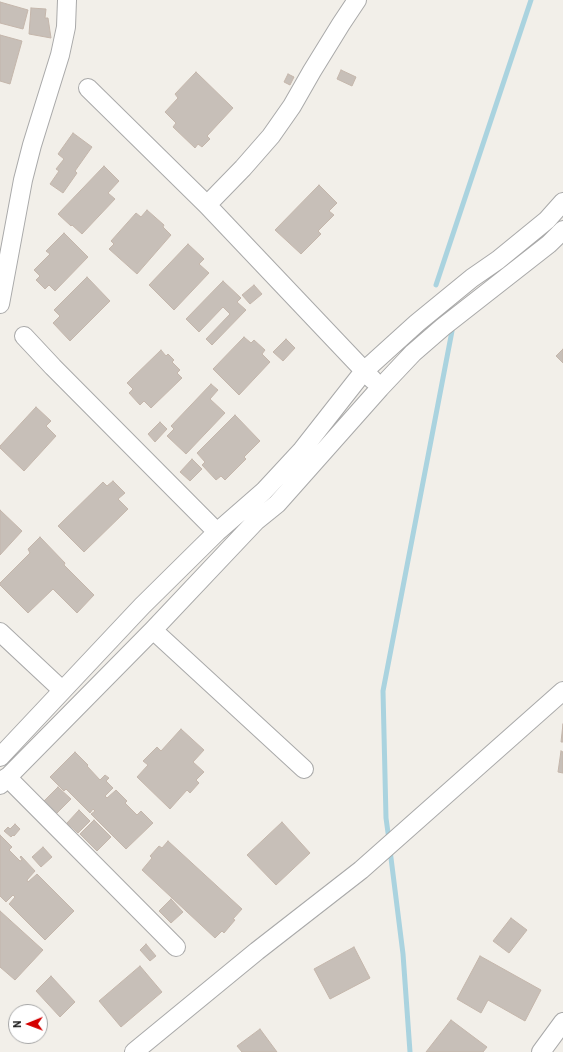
<!DOCTYPE html>
<style>
body{margin:0}
#map{position:relative;width:563px;height:1052px;overflow:hidden;background:#f2efe9;font-family:Barlow,sans-serif}
canvas{display:block}
.north{position:absolute;left:8px;top:1004px;width:40px;height:40px;box-sizing:border-box;background:#fff;border:1px solid #a7a7a7;border-radius:50%;rotate:269deg;font-size:11px;font-weight:700;line-height:16px;text-align:center;color:#222}
.north::after{content:'';display:block;margin:auto;width:14px;height:18px;background:#d40000;clip-path:polygon(50% 0,100% 100%,50% 72%,0 100%)}
</style>
<div id="map">
<canvas width="563" height="1052"></canvas>
<div class="north">N</div>
</div>
<script>
const ctx = document.querySelector('canvas').getContext('2d');
ctx.lineJoin = 'round';
const poly = rows => new Path2D(rows.map(r => 'M' + r).join(''));
function stroke(path, color, width, dash) { ctx.strokeStyle = color; ctx.lineWidth = width; ctx.lineCap = dash ? 'butt' : 'round'; ctx.setLineDash(dash || []); ctx.stroke(path); }
function fill(path, color) { ctx.fillStyle = color; ctx.fill(path, 'evenodd'); }
stroke(poly([
 [436,285,531,0],
 [389,840,386,818,383,691,452,331],
 [390,850,403,954,410,1052]
]), '#aad3df', 5);
const building = poly([
 [0,2,28,10,23,29,0,23,0,2],
 [31,8,46,9,45,18,48,18,51,38,29,34,31,8],
 [0,35,22,41,10,84,0,81,0,35],
 [341,70,356,77,352,86,337,79,341,70],
 [196,72,233,108,207,136,210,139,202,147,198,144,195,148,173,127,176,123,165,112,178,98,175,94,196,72],
 [288,74,294,77,290,85,284,82,288,74],
 [73,133,92,147,75,171,77,173,63,193,50,184,59,171,56,169,64,159,58,154,73,133],
 [104,166,119,181,108,193,115,199,82,234,72,225,71,226,58,214,104,166],
 [319,185,337,203,329,211,334,215,318,231,321,234,301,254,275,230,319,185],
 [147,210,164,225,163,227,171,235,137,274,109,249,114,244,111,241,136,213,141,217,147,210],
 [64,233,88,257,55,291,49,285,45,289,36,280,40,276,34,270,50,254,46,251,64,233],
 [188,244,204,259,199,264,209,273,174,310,149,285,188,244],
 [87,277,110,301,70,341,53,323,60,316,54,310,87,277],
 [223,281,241,298,237,302,246,310,212,345,206,339,230,314,223,307,199,332,186,319,223,281],
 [254,285,262,294,250,304,242,295,254,285],
 [244,337,251,343,254,340,265,350,262,354,270,362,239,395,213,369,244,337],
 [286,339,295,348,283,361,273,352,286,339],
 [563,349,563,363,556,356,563,349],
 [161,350,166,356,168,354,174,360,172,362,180,370,177,373,182,378,151,408,144,401,140,405,129,393,133,389,127,383,161,350],
 [211,384,218,390,210,399,225,413,186,454,167,436,174,429,171,426,211,384],
 [36,407,51,421,46,426,56,436,24,471,0,448,0,446,36,407],
 [235,415,260,441,244,457,246,459,225,480,221,476,216,480,202,465,205,462,197,453,235,415],
 [160,422,167,429,155,442,148,434,160,422],
 [192,459,202,469,190,481,180,472,192,459],
 [113,481,125,493,118,499,128,509,84,552,58,526,103,482,107,486,113,481],
 [0,510,22,531,0,555,0,510],
 [40,537,65,563,64,565,94,595,77,613,53,589,28,613,0,585,0,583,30,553,28,549,40,537],
 [563,724,563,742,561,742,563,724],
 [181,729,204,750,193,762,204,772,196,780,199,783,190,793,187,790,170,809,137,777,148,765,143,761,157,747,161,751,181,729],
 [561,751,563,752,563,773,558,772,561,751],
 [75,752,88,765,87,766,100,780,105,775,109,778,106,781,113,788,105,796,107,798,116,790,127,801,125,803,137,815,141,811,153,823,126,849,91,814,95,811,93,809,90,813,66,789,64,791,50,777,75,752],
 [58,787,71,799,56,814,43,802,58,787],
 [79,810,90,821,78,833,67,823,79,810],
 [94,820,111,837,97,851,80,834,94,820],
 [282,822,310,853,276,885,247,855,282,822],
 [15,824,20,829,14,836,13,835,11,837,4,831,8,827,10,829,15,824],
 [0,835,12,847,9,850,20,861,22,860,20,857,21,856,35,871,27,880,28,882,37,874,74,911,45,940,9,904,15,897,13,895,6,902,0,896,0,835],
 [168,841,242,909,233,919,235,920,224,933,222,931,215,938,142,870,152,858,150,856,159,846,162,848,168,841],
 [43,847,52,857,41,867,32,857,43,847],
 [171,899,183,912,171,923,159,911,171,899],
 [0,911,43,950,15,980,0,967,0,911],
 [511,918,527,930,509,953,493,941,511,918],
 [146,944,156,956,150,961,140,950,146,944],
 [354,947,370,978,330,999,314,969,354,947],
 [480,956,541,990,525,1021,488,1000,481,1013,457,999,480,956],
 [140,966,162,992,121,1027,99,1001,140,966],
 [51,976,75,1002,60,1017,36,991,51,976],
 [451,1020,487,1047,483,1052,426,1052,451,1020],
 [260,1029,277,1052,242,1052,237,1046,260,1029]
]);
fill(building, '#c7bfb8');
stroke(building, '#c4b6ab', 1);
const minor = poly([
 [88,88,207,205,373,380],
 [207,205,243,168,271,136,292,106,312,71,341,24,357,0],
 [0,304,23,180,32,145,60,55,66,27,67,0],
 [24,336,53,367,217,532],
 [153,630,304,769],
 [0,632,62,690],
 [0,757,142,606,217,532,264,491,302,450,364,371,417,323,472,278,498,260,547,220,563,202],
 [7,777,176,947],
 [0,785,153,630,256,521,277,504,380,388,413,353,443,327,549,244,563,230],
 [134,1052,257,951,361,870,563,691],
 [541,1052,563,1022]
]);
stroke(minor, '#a9a9a9', 20);
stroke(minor, '#fff', 18);
</script>
